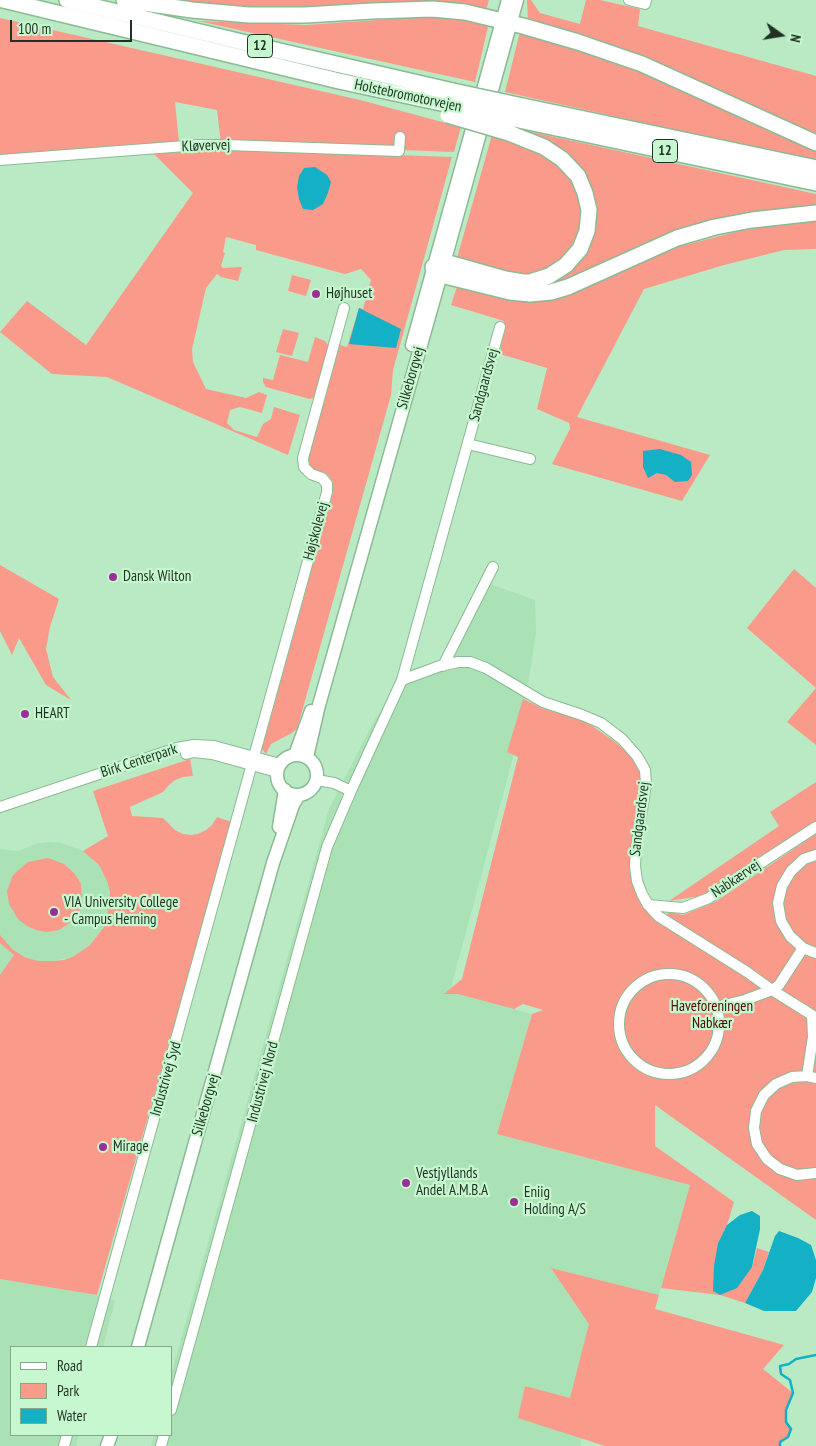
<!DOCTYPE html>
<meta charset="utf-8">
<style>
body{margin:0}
#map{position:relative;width:816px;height:1446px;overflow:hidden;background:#b9eac3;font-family:"PT Sans Narrow",sans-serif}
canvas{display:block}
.legend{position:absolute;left:10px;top:1346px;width:162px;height:90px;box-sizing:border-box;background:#c6f7cf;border:1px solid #83a88a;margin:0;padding:6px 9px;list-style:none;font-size:15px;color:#1f3223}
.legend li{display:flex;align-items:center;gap:10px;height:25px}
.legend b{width:25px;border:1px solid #83a88a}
.north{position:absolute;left:756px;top:10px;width:50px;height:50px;-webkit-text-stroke:4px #c6f7cf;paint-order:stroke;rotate:103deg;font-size:14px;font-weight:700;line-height:20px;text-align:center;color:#1f3223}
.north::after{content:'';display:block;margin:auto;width:18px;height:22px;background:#1f3223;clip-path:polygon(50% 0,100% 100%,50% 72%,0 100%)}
.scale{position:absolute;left:10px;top:20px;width:122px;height:22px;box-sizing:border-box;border:2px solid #1f3223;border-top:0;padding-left:6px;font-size:15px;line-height:18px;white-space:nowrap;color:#1f3223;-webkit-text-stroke:4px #c6f7cf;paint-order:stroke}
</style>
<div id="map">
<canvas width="816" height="1446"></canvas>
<ul class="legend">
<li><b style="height:6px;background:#fff"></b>Road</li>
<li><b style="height:14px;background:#fa9a8a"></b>Park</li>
<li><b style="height:14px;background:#13b0c6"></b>Water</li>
</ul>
<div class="north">N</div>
<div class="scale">100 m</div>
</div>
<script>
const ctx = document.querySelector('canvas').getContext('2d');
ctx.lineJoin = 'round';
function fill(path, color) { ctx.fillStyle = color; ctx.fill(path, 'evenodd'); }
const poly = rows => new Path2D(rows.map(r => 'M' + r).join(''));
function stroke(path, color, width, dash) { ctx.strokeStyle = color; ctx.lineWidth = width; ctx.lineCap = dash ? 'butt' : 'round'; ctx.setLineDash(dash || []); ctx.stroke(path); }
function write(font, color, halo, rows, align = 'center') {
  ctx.font = font + ' "PT Sans Narrow",sans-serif'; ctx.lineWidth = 4.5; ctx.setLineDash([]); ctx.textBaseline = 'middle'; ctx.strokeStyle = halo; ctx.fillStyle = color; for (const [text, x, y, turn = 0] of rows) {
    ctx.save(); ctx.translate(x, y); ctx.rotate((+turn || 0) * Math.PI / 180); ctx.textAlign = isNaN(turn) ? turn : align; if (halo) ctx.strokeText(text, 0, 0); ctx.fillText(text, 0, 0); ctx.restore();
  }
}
fill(poly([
 [490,584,535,600,536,633,522,724,450,991,532,1014,497,1134,690,1185,657,1301,615,1289,580,1446,151,1446,155,1435,171,1435,171,1375,329,809,376,717,413,669,452,658],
 [49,842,61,843,83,851,99,865,107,881,110,892,109,907,104,927,90,945,74,956,54,961,38,961,14,955,0,975,0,849,18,851,38,843],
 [0,1279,97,1295,115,1301,103,1347,11,1347,11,1435,79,1435,76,1446,0,1446]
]), '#aae1b5');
fill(poly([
 [163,0,489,0,486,11,245,7],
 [527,0,531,0,540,13,580,24,586,0,600,0,640,9,638,26,816,76,816,136,528,22],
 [436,16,478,21,488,27,475,82,198,21,306,25],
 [0,18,360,100,461,127,454,152,221,143,217,110,175,102,179,143,0,158],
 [520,32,639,68,816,148,816,161,505,92],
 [518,129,816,194,816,207,748,215,564,282,537,287,574,265,591,192],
 [492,135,505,138,539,153,557,164,571,179,579,195,583,210,581,227,574,245,561,261,543,271,524,277,457,258],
 [227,149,452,157,393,370,391,395,297,729,290,734,271,744,266,754,262,749,333,492,333,482,328,475,311,469,308,465,308,458,340,345,347,347,359,308,363,309,371,280,361,269,345,274,256,250,256,245,226,237,223,252,225,253,221,266,223,268,242,267,238,281,221,277,217,274,206,288,192,349,193,362,206,389,246,398,259,392,267,395,262,413,240,407,230,410,227,423,234,430,257,437,263,424,271,419,274,407,300,415,288,455,107,377,52,374,0,332,27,301,86,345,193,193,154,154],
 [806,220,816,220,816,249,784,250,724,265,644,289,577,417,710,455,682,501,552,464,570,429,569,423,537,409,547,368,500,354,504,321,451,305,458,284,510,300,540,301,569,296,674,248,739,231],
 [292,275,311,280,306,296,288,291],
 [283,329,299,333,292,356,276,352],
 [315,337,325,341,329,346,315,397,310,399,266,387,263,382,263,378,273,380,280,355,308,362],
 [0,565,59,599,50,627,46,649,53,677,71,700,46,685,19,638,12,655,0,631],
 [794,569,816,588,816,745,787,722,816,688,747,628],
 [523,699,544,709,585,721,614,741,634,758,642,771,643,783,630,860,631,874,635,891,643,907,657,921,670,912,683,915,715,902,816,834,816,1220,655,1105,655,1146,734,1202,727,1225,718,1243,752,1267,757,1248,769,1252,763,1270,745,1303,720,1295,661,1288,690,1185,497,1134,532,1014,543,1010,523,1004,514,1009,458,994,444,994,462,979,518,757,507,752],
 [190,759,193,776,183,777,175,780,168,786,163,792,130,807,132,816,163,818,175,830,183,834,191,835,198,834,206,830,212,825,217,817,232,822,97,1295,0,1279,0,975,14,955,0,943,0,935,12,949,24,957,38,961,54,961,64,960,74,956,90,945,104,927,109,907,110,892,107,881,99,865,83,851,108,836,93,791],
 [816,782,816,821,707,895,669,901,779,826,770,812],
 [48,858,64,864,75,874,81,884,82,897,79,911,71,922,59,930,46,932,36,930,27,926,18,919,9,904,7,891,13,875,21,868,28,862],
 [551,1268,659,1295,655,1309,784,1345,763,1369,793,1393,786,1410,786,1422,791,1429,788,1437,781,1442,780,1446,605,1446,518,1418,525,1386,570,1398,589,1324]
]), '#fa9a8a');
fill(poly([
 [315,167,327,175,331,182,328,193,323,204,313,210,303,209,299,199,297,187,299,176,304,168],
 [359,308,401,329,396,348,349,344],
 [660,449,681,455,691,462,692,475,688,481,675,482,666,475,657,473,648,478,643,467,643,451],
 [752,1211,760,1216,760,1229,752,1267,737,1288,720,1295,713,1291,714,1266,718,1243,727,1225,740,1215],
 [779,1231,798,1238,811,1245,816,1260,816,1278,812,1292,796,1311,764,1311,745,1303,763,1270,775,1236]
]), '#13b0c6');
stroke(poly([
 [780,1446,780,1442,788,1437,791,1429,786,1422,786,1410,793,1393,790,1380,781,1374,780,1366,789,1364,796,1359,816,1355]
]), '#13b0c6', 2.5);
const minor = poly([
 [629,0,645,4,646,0],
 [0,160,199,145,227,145,399,151,400,137],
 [468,444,530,459],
 [443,666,493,567],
 [402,680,440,666,458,662,470,662,486,668,543,702,582,715,601,723,622,739,637,756,645,770,646,784,636,849,635,866,637,881,642,894,648,905,658,916,747,972,772,990,812,1015,813,1037,807,1076],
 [186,754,194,752,212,754,277,772],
 [317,780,334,783,351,791],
 [0,807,177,748,194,745,214,746,280,764],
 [816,855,804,859,791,871,782,886,778,903,781,921,790,936,803,948,816,953],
 [648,905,683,908,709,898,730,883,816,827],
 '619 1024a50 50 0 1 1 100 0a50 50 0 1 1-100 0Z',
 [716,1007,745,1000,772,990,779,985,803,948],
 [816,1078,807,1076,792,1077,776,1084,764,1095,756,1111,754,1128,757,1144,767,1159,780,1169,797,1175,816,1173],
 [91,1347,327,492,327,484,322,478,311,474,304,467,303,458,344,308],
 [171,1410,327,847,351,791,402,680,500,327],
 [64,1446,67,1435],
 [161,1446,164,1435]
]);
const major = poly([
 [412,345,508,0],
 [295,755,311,711],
 '277 775a20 20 0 1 1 40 0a20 20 0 1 1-40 0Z',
 [307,757,319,705,436,292,517,0],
 [279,827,285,790],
 [138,1347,273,863,293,805,299,795],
 [107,1446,111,1435]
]);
const highway = poly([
 [3,0,339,81,450,105],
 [67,0,271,49,453,91],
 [124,0,192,10,249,15,305,15,372,11,432,9,465,12,523,26,578,42,642,64,816,143],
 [518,105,816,168],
 [514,119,816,183],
 [509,133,544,147,562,159,578,176,585,193,589,210,587,231,580,249,566,265,549,276,530,282,523,282,505,279,445,262,433,267,441,275,510,292,530,294,551,292,568,287,677,238,715,227,752,220,816,213]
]);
stroke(minor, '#8bba94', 12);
stroke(major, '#8bba94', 15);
stroke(highway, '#8bba94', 18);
stroke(minor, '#fff', 10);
stroke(major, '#fff', 12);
stroke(highway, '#fff', 15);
const highwayBridge = poly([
 [453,91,518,105],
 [450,105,514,119],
 [448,115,509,133]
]);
stroke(highwayBridge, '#8bba94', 18, []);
stroke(highwayBridge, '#fff', 15);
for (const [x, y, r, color] of [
 [316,294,5,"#993093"],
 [113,577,5,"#993093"],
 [25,714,5,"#993093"],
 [54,912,5,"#993093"],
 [103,1147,5,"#993093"],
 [406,1183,5,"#993093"],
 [514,1202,5,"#993093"]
]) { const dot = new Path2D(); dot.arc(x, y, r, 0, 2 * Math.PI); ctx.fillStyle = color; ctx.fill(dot); stroke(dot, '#c6f7cf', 2); }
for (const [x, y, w] of [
 [260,46,25],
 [665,151,25]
]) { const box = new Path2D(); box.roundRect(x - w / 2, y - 11.5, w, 23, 4); ctx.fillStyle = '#c6f7cf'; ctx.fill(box); stroke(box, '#1f3223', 1); }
write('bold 14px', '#1f3223', null, [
 ["12",260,46],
 ["12",665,151]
]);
write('15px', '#1f3223', '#c6f7cf', [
 ["Holstebromotorvejen",408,96,12],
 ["Kløvervej",206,146,-2],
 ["Silkeborgvej",411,378,-74],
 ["Sandgaardsvej",484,385,-75],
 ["Højskolevej",316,531,-75],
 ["Birk Centerpark",139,761,-18],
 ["Sandgaardsvej",640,819,-83],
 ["Nabkærvej",736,879,-34],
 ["Industrivej Syd",166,1079,-74],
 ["Industrivej Nord",263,1082,-75],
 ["Silkeborgvej",206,1105,-74]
]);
write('15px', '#1f3223', '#c6f7cf', [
 ["Højhuset",326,294],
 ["Dansk Wilton",123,577],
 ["HEART",35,714],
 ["VIA University College",64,903],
 ["- Campus Herning",64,920],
 ["Mirage",113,1147],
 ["Vestjyllands",416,1174],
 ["Andel A.M.B.A",416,1191],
 ["Eniig",524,1193],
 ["Holding A/S",524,1210]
], 'left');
write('15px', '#520702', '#c6f7cf', [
 ["Haveforeningen",712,1007],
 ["Nabkær",712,1024]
]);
</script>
